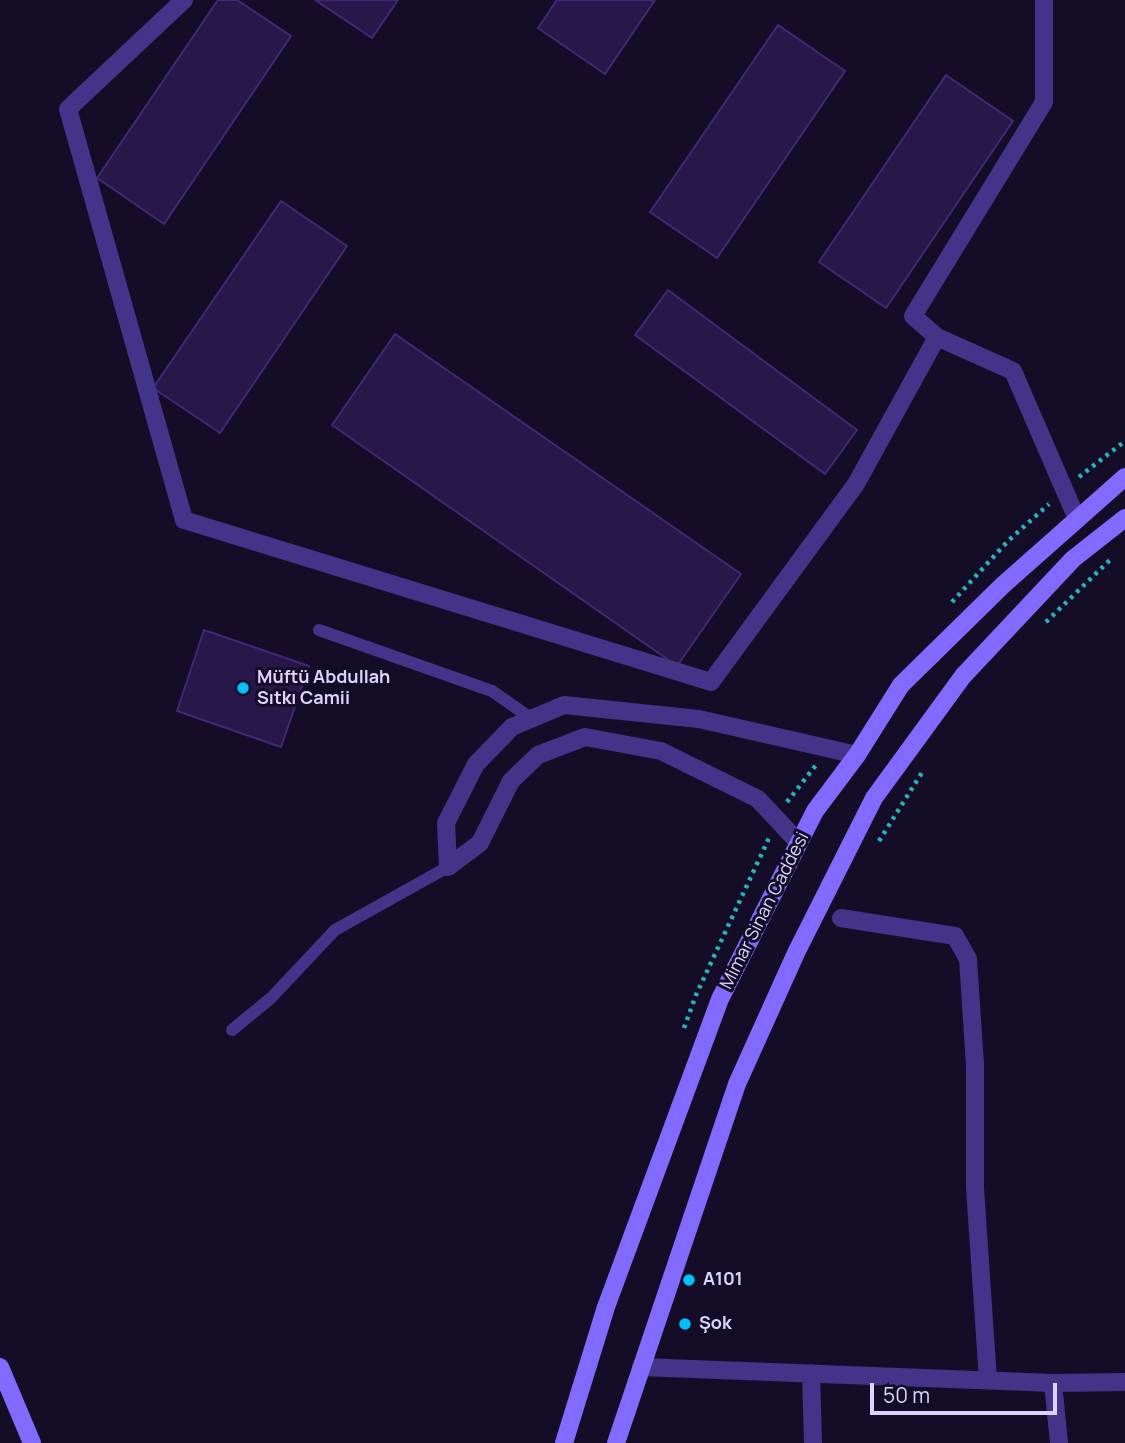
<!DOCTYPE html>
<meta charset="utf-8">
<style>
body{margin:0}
#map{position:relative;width:1125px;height:1443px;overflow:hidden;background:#150d27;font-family:Manrope,sans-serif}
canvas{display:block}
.scale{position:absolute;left:870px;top:1383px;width:187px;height:32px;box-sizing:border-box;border:4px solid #ded3ff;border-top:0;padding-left:9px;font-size:21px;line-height:24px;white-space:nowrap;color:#ded3ff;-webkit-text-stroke:5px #150d27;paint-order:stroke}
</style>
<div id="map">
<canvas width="1125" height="1443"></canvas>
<div class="scale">50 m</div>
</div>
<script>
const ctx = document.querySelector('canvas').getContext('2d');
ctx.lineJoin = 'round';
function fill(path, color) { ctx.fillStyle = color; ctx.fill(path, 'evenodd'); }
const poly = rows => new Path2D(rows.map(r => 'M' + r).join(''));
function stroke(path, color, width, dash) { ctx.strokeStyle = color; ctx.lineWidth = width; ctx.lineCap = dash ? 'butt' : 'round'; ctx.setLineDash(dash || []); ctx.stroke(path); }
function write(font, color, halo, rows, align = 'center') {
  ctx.font = font + ' Manrope,sans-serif'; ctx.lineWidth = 6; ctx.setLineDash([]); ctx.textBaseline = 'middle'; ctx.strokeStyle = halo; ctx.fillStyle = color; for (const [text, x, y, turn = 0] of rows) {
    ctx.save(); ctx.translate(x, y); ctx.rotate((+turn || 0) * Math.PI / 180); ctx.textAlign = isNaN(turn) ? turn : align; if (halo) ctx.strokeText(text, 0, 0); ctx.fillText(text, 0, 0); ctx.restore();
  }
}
const building = poly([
 [218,0,237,0,291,36,164,224,97,178,218,0],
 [315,0,398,0,372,38,315,0],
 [557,0,655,0,605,74,538,28,557,0],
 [778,25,845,71,717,258,650,212,778,25],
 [946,75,1013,121,886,308,819,262,946,75],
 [281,201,347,246,220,433,153,388,281,201],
 [668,290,857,430,825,474,635,335,668,290],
 [395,334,741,574,677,666,332,425,395,334],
 [204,630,309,666,281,747,177,711,204,630]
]);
fill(building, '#281749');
stroke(building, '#422877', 2);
stroke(poly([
 [1079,477,1125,441],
 [952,602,1008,541,1049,504],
 [1046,622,1113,557],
 [787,802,816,765],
 [879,841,923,771],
 [684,1028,696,995,769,838]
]), '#25b5c1', 4.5, [3.5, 5]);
stroke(poly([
 [319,630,492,691,532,719],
 [232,1030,271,998,335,930,448,867]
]), '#433489', 12);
stroke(poly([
 [184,0,68,109,184,520,711,682,856,484,937,337],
 [1044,0,1044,102,913,316,937,337,1013,371,1077,519],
 [448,867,446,823,476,764,512,727,564,705,699,719,857,755],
 [448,867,480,843,511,781,538,755,585,737,661,751,758,799,799,843],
 [841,918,955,936,968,959,975,1065,975,1188,988,1380],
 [641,1367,1053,1383,1125,1382],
 [811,1373,813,1443],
 [1053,1383,1059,1443]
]), '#433489', 18);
stroke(poly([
 [0,1367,32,1443],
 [564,1443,606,1307,720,999,815,811,857,755,901,685,1003,585,1125,477],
 [616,1443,737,1084,796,953,874,798,963,676,1073,559,1125,518]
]), '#826aff', 18);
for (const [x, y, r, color] of [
 [243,688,7,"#00c1fe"],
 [689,1280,7,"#00c1fe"],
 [685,1324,7,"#00c1fe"]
]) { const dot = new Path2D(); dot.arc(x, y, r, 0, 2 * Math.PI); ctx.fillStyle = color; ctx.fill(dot); stroke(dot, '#150d27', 2.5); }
write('bold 18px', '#ded3ff', '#150d27', [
 ["Müftü Abdullah",257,678],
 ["Sıtkı Camii",257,699],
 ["A101",703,1280],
 ["Şok",699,1324]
], 'left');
write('18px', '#ded3ff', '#150d27', [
 ["Mimar Sinan Caddesi",765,911,-63]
]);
</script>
